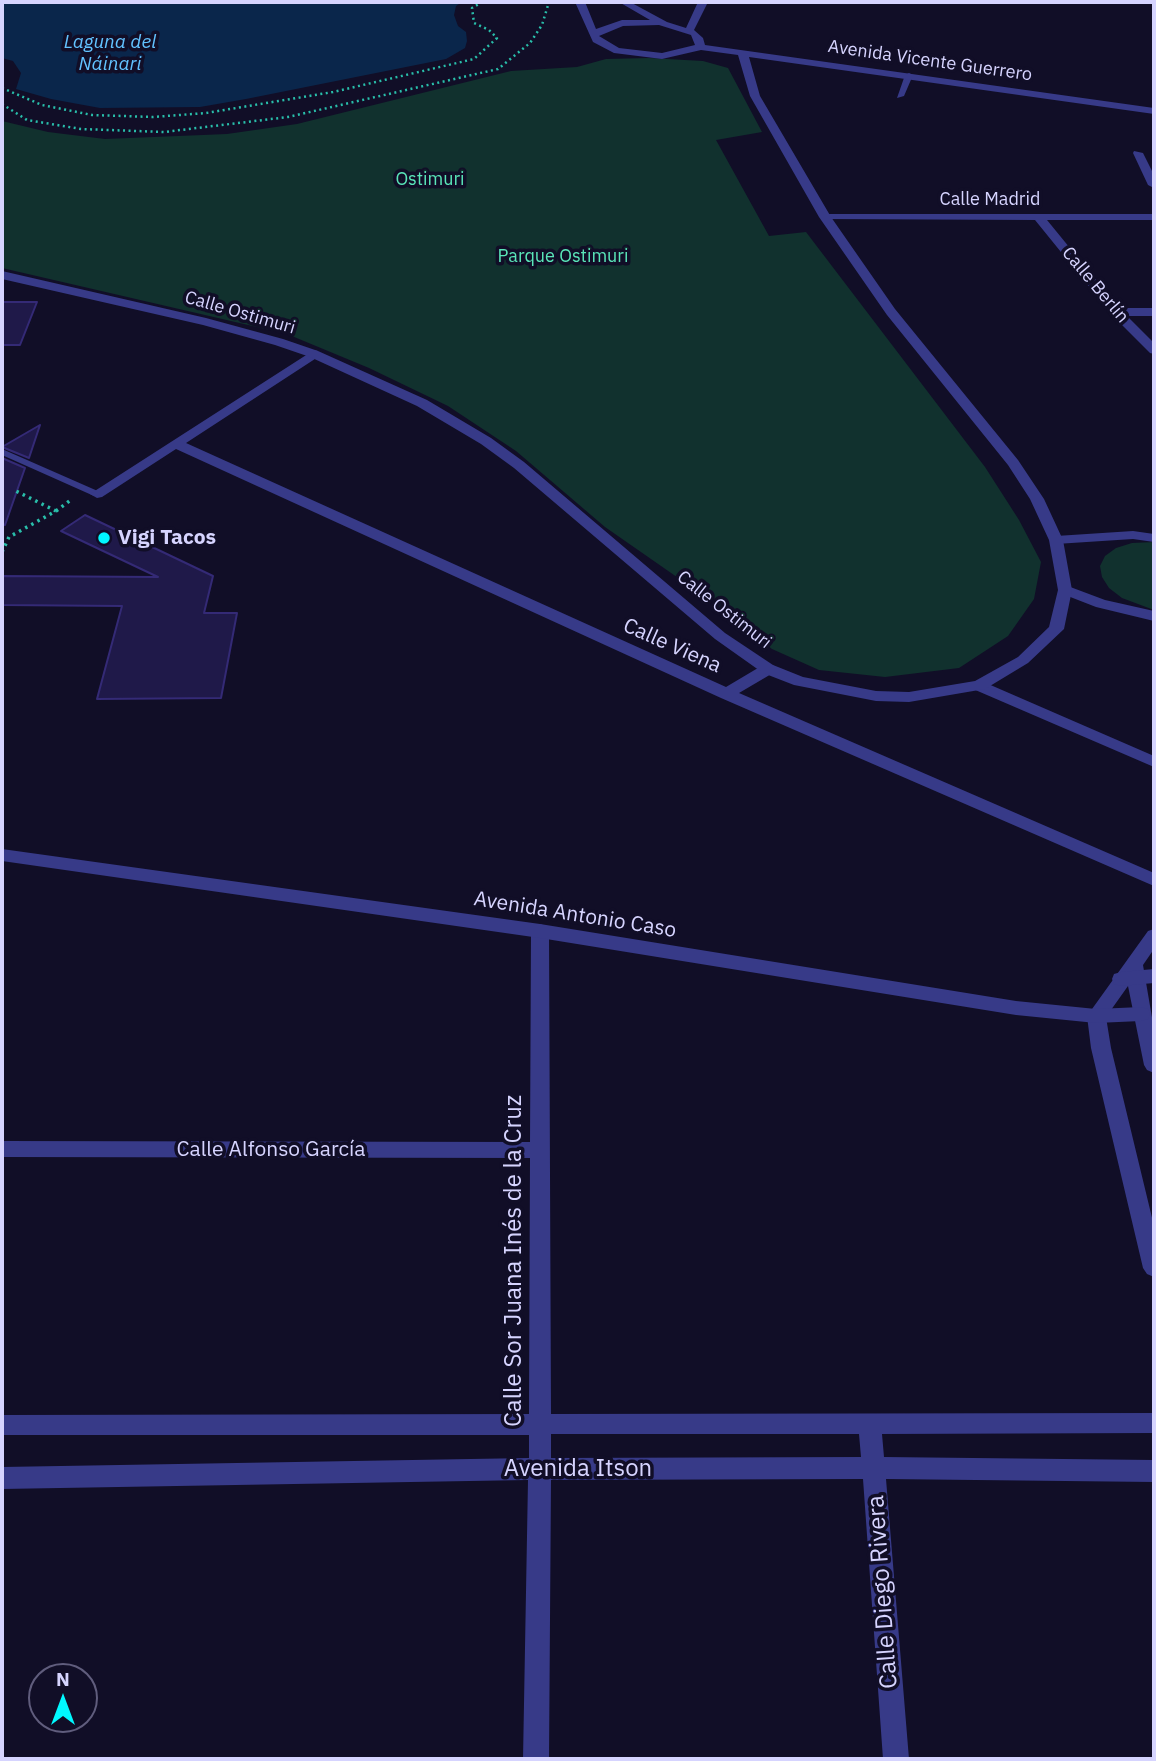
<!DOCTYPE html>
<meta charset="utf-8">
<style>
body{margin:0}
#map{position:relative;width:1156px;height:1761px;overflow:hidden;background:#110e27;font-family:"IBM Plex Sans",sans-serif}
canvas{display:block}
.frame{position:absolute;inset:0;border:4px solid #d6d4ff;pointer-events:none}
.north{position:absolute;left:28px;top:1663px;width:70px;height:70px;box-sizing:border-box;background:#110e27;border:2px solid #605d7d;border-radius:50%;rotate:0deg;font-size:19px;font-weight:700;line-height:28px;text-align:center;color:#d6d4ff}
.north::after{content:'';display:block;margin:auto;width:24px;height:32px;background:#00f8ff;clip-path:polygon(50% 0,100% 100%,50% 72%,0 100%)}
</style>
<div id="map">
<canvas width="1156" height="1761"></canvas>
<div class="frame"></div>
<div class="north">N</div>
</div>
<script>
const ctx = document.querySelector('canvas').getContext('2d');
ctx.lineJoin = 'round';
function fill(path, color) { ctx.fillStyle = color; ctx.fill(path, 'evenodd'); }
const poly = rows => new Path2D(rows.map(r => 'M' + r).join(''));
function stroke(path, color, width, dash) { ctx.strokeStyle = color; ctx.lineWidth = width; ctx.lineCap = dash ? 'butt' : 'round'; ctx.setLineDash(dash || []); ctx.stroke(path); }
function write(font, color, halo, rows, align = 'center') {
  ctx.font = font + ' "IBM Plex Sans",sans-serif'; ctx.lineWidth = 7; ctx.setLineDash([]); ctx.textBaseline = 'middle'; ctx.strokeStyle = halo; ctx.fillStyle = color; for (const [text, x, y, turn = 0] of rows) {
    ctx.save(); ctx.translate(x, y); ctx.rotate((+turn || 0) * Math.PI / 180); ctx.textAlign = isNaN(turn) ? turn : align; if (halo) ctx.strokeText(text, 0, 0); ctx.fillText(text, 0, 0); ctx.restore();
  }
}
fill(poly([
 [649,58,703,61,728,68,762,132,716,140,769,236,806,232,985,467,1019,520,1041,562,1034,599,1008,636,959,668,885,677,819,670,772,649,707,598,605,527,516,451,448,406,369,368,287,334,2,268,2,121,48,132,105,139,227,134,297,124,511,71,577,67,606,59],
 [1154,542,1154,610,1122,598,1109,588,1102,577,1100,566,1105,556,1116,548,1132,543]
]), '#11312e');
fill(poly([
 [2,2,462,2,456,6,454,15,458,26,466,32,467,41,465,48,446,59,246,99,200,107,100,108,51,99,16,89,21,73,13,61,2,58]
]), '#0a264b');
const building = poly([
 [2,302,37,302,20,345,2,345,2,302],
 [40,425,29,458,2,447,40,425],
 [2,458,25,468,5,525,2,524,2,458],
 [85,515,213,576,204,613,237,613,221,698,97,699,122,606,2,605,2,576,158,577,61,531,85,515]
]);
fill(building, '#1f1949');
stroke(building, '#342a76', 2);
stroke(poly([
 [2,88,42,105,92,115,153,117,206,113,333,92,474,59,497,38,489,30,474,23,472,8,482,2],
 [2,104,27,120,81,129,164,132,288,117,498,69,530,43,542,25,549,2]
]), '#29beaa', 2.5, [2, 3.5]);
stroke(poly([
 [56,511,72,499],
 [2,552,9,537,56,511,16,491]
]), '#29beaa', 3.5, [2.5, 4.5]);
fill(poly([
 [909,73,913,75,904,96,897,98,905,75,909,73],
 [2,449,100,492,102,494,100,496,94,496,2,455,2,449]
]), '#373a88');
fill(poly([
 [1134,151,1143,153,1154,175,1154,188,1148,185,1133,153,1134,151],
 [825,214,1154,214,1154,220,1047,220,1119,308,1154,308,1154,316,1127,316,1154,343,1154,354,1150,353,1112,315,1035,220,821,219,821,215,825,214],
 [314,350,318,351,318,357,186,443,726,687,763,665,773,665,776,669,773,673,739,693,1154,873,1154,886,721,698,176,449,102,497,97,498,90,494,314,350],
 [1133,531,1154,534,1154,542,1133,539,1056,544,1049,540,1056,536,1133,531],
 [1065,585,1105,600,1154,611,1154,621,1096,607,1060,593,1058,590,1060,587,1065,585],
 [979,680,1154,756,1154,767,973,689,971,685,979,680],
 [540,924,546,926,549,931,551,1414,1154,1413,1154,1433,882,1434,884,1457,1154,1460,1154,1482,886,1479,909,1759,883,1759,863,1479,551,1480,549,1759,523,1759,528,1480,2,1489,2,1467,529,1458,529,1435,2,1435,2,1415,529,1414,530,1158,2,1157,2,1141,530,1142,531,931,534,926,540,924],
 [551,1434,859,1434,861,1457,551,1458,551,1434],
 [1154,929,1154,949,1143,965,1154,1029,1154,1073,1147,1070,1144,1065,1128,986,1106,1017,1111,1048,1154,1226,1154,1277,1147,1274,1143,1268,1091,1048,1087,1016,1148,931,1154,929]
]), '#373a88');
fill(poly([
 [575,2,585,2,596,29,622,20,650,20,619,2,630,2,667,22,686,28,698,2,708,2,694,30,703,38,705,45,1154,108,1154,114,749,57,760,96,831,217,895,309,1018,460,1044,499,1063,540,1072,590,1064,629,1028,663,985,689,909,702,876,701,794,685,763,673,715,639,514,468,481,444,417,406,310,357,275,345,203,325,2,279,2,271,206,318,283,339,318,351,427,400,491,438,524,462,725,633,773,665,803,677,876,691,909,692,975,681,1018,657,1049,627,1058,590,1049,540,1030,499,1008,465,887,315,819,217,750,96,738,55,701,50,662,59,614,53,593,42,575,2],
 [659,25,691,35,695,45,662,53,619,48,599,36,623,26,659,25],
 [2,849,540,924,1016,1001,1096,1009,1141,1007,1148,1009,1150,1014,1148,1019,1141,1021,1096,1023,1016,1015,540,938,2,861,2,849],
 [1154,969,1154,983,1121,986,1114,984,1112,979,1114,974,1121,972,1154,969]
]), '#373a88');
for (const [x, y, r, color] of [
 [104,538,7,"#00f8ff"]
]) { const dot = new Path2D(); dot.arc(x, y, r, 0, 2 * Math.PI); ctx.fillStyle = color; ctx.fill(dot); stroke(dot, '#110e27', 2.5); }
write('18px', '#d6d4ff', '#110e27', [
 ["Avenida Vicente Guerrero",930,61,8],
 ["Calle Madrid",990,200],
 ["Calle Berlín",1095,285,50],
 ["Calle Ostimuri",240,313,16],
 ["Calle Ostimuri",724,610,38]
]);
write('18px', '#5ae6b9', '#110e27', [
 ["Ostimuri",430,180],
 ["Parque Ostimuri",563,257]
]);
write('italic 19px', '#62c2ff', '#110e27', [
 ["Laguna del",110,43],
 ["Náinari",110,65]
]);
write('bold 21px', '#d6d4ff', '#110e27', [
 ["Vigi Tacos",118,538]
], 'left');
write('21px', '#d6d4ff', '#110e27', [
 ["Calle Viena",672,646,24],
 ["Avenida Antonio Caso",575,915,9],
 ["Calle Alfonso García",271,1150]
]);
write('24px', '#d6d4ff', '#110e27', [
 ["Calle Sor Juana Inés de la Cruz",514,1261,-90],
 ["Avenida Itson",578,1469],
 ["Calle Diego Rivera",883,1592,-94]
]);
</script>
